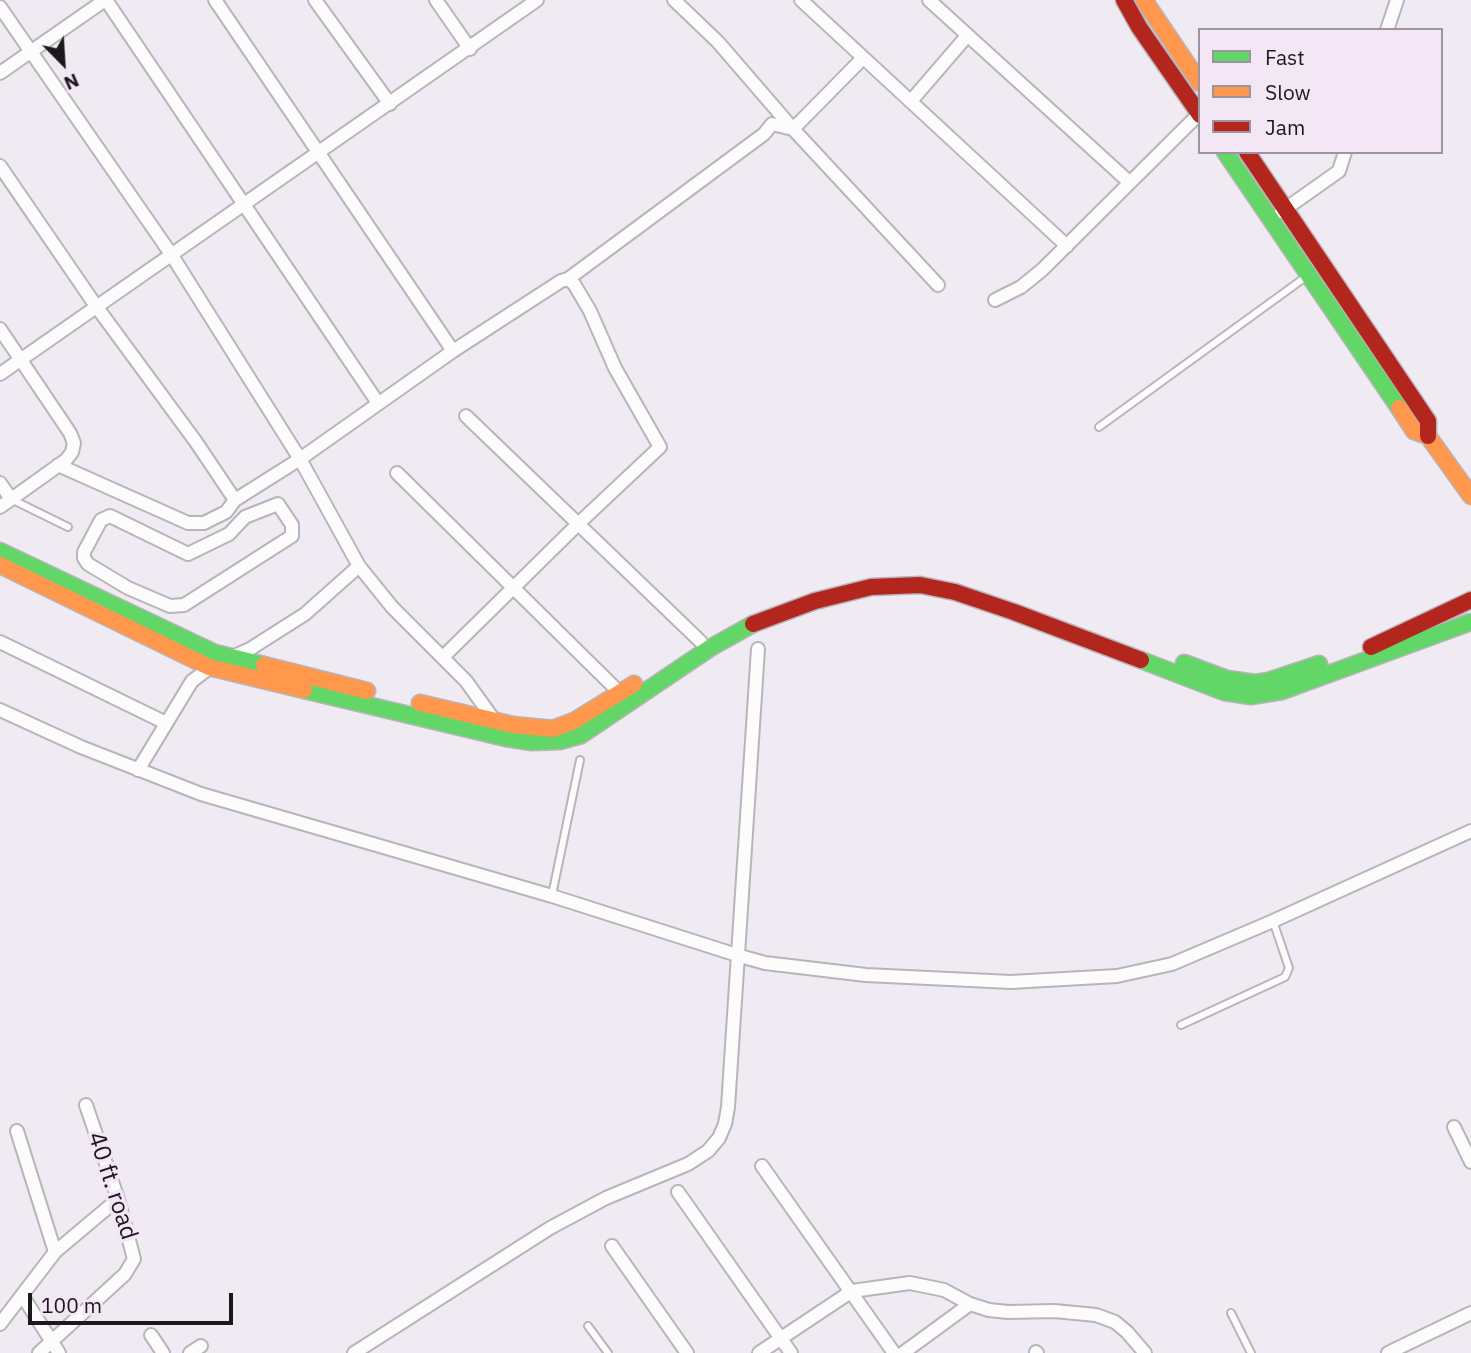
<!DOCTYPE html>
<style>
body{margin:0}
#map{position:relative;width:1471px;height:1353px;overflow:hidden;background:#f0eaf2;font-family:"IBM Plex Sans",sans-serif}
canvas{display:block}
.legend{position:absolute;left:1198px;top:28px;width:245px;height:126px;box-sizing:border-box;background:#f3e6f5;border:2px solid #9d949f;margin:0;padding:9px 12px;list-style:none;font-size:21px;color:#1d181e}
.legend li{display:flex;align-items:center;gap:14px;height:35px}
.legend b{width:35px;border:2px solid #9d949f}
.north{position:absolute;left:28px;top:28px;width:70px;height:70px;-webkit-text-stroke:5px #f3e6f5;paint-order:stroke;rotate:156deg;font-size:19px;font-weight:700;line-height:28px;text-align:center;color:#1d181e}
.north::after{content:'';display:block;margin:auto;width:24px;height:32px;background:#1d181e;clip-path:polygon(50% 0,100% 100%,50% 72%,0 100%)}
.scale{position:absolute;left:28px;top:1293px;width:205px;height:32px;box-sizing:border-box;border:4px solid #1d181e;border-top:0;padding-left:9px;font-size:21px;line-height:24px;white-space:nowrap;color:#1d181e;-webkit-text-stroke:5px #f3e6f5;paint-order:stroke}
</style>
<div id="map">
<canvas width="1471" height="1353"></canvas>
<ul class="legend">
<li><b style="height:9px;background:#63d668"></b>Fast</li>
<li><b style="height:9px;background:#ff974d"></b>Slow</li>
<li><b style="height:9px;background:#b3261e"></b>Jam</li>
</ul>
<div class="north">N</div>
<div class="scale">100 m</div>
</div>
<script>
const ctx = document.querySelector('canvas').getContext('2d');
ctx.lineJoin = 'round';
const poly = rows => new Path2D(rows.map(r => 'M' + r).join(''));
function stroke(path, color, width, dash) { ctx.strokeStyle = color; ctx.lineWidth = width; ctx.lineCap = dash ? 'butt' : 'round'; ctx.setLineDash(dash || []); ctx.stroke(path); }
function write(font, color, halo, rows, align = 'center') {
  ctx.font = font + ' "IBM Plex Sans",sans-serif'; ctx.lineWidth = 7; ctx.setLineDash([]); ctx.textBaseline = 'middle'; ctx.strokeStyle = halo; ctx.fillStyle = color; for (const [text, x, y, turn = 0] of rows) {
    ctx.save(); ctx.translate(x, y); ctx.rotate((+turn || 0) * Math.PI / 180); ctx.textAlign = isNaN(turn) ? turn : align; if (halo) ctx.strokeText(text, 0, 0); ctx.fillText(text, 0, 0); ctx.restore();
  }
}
const lane = poly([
 [1099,427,1307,276],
 [11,499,68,527],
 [552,895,580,760],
 [1181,1025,1285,977,1289,968,1273,921],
 [1231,1313,1251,1353],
 [588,1326,608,1353]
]);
const street = poly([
 [106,0,378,403],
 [215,0,453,351],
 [315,0,390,104],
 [436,0,470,49],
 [674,0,718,42,793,129,938,285],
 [801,0,1067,246],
 [929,0,1129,182],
 [0,7,171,254,300,459,359,566,392,607,466,681,494,720],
 [1387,30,1397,0],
 [0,73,105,0],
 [911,101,967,36],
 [0,166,96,306,196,442,235,500],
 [1281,212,1339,171,1345,152],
 [568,279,764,134,772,124,793,129,863,58],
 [995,300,1021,287,1042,270,1200,113],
 [0,329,70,433,74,443,72,452,66,460,0,507],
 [0,374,537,0],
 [466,416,701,642],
 [58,465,188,523,204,523,226,512,235,500,300,459,453,351,561,281,568,279,574,284,590,311,615,368,660,447,578,524,443,657],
 [397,473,620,693],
 [0,483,11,499],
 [278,504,292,525,292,536,184,605,170,606,128,588,88,564,84,558,84,552,101,520,110,516,188,554,229,534,245,517,278,504],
 [0,642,166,723],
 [232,657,250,649,305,614,359,566],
 [0,710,81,747,201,794,552,896,740,956,765,963,866,975,1011,982,1117,976,1172,964,1273,921,1471,831],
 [138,770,192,681,212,666],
 [1454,1127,1471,1162],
 [17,1131,55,1252],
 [762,1166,894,1353],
 [678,1192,791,1353],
 [612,1246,687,1353],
 [22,1295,59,1353],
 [0,1324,55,1252,118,1199],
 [151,1335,163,1353],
 [1036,1352,1037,1353],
 [39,1353,125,1274,134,1259,118,1199,86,1105],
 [190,1353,201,1346],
 [354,1353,550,1228,606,1198,688,1164,708,1151,719,1138,725,1124,728,1107,758,649],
 [759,1353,852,1291,910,1283,944,1290,970,1304,989,1310,1008,1312,1054,1311,1096,1315,1115,1322,1127,1332,1145,1353],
 [903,1353,970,1304],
 [1388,1353,1471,1313]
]);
const fast = poly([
 [1225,152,1399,408],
 [0,551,215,653,264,665],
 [1141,660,1224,692,1251,696,1282,691,1471,622],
 [1184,663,1227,679,1255,683,1268,681,1319,664],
 [304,690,506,738,532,742,560,741,581,735,710,648,753,624]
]);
const slow = poly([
 [1144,0,1200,83],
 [1399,408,1414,431,1428,436,1471,496],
 [0,565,209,667,304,690],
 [264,665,367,691],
 [420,703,513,725,553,729,574,721,634,684]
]);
const jam = poly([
 [1124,0,1139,27,1200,115],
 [1247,152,1428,421,1428,436],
 [753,624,815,601,871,587,920,585,955,592,1014,612,1141,660],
 [1371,647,1471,600]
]);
stroke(lane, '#b9b4ba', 10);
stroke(street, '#b9b4ba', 16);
stroke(fast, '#b9b4ba', 19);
stroke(slow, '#b9b4ba', 19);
stroke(jam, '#b9b4ba', 19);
stroke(lane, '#fdfcfd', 6);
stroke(street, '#fdfcfd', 12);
stroke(fast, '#63d668', 16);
stroke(slow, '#ff974d', 16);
stroke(jam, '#b3261e', 16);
write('24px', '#1d181e', '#f3e6f5', [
 ["40 ft. road",112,1186,72]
]);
</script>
